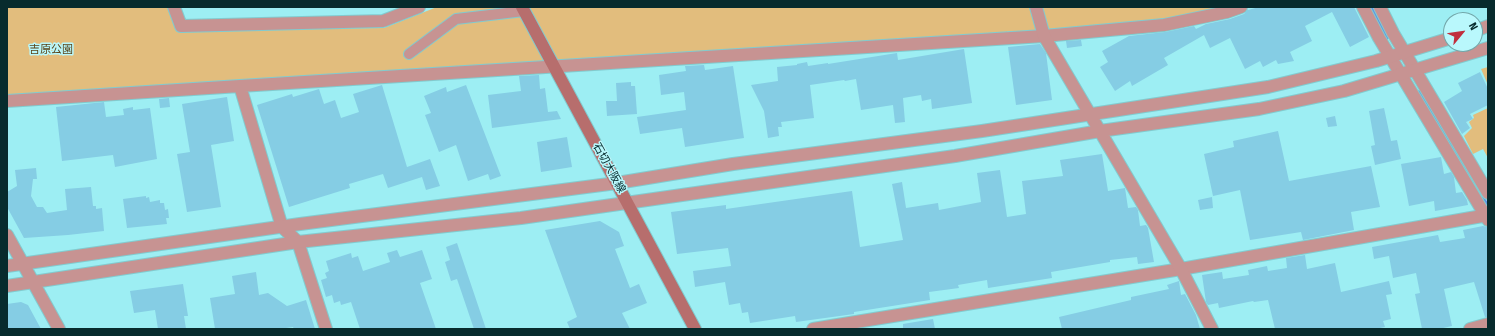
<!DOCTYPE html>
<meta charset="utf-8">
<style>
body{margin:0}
#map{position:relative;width:1495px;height:336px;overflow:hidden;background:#9deef3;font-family:"Fira Sans Condensed",sans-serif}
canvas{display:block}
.frame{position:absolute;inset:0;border:8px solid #072b2d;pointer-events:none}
.north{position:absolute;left:1443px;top:12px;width:40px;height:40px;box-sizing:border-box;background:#b9f8fc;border:1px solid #72a6a9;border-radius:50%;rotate:61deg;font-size:11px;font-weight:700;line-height:16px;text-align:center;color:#072b2d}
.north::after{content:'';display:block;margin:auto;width:14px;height:18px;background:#c02f3d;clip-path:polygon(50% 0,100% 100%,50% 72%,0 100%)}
</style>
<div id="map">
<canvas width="1495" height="336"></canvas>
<div class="frame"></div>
<div class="north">N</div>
</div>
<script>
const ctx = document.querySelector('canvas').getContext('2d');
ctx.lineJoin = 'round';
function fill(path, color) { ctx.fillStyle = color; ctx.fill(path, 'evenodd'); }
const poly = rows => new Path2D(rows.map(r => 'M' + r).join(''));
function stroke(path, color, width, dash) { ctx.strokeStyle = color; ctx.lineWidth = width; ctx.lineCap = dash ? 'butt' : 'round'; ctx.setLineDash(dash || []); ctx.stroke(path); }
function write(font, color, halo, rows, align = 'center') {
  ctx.font = font + ' "Fira Sans Condensed","Noto Sans JP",sans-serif'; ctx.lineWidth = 3; ctx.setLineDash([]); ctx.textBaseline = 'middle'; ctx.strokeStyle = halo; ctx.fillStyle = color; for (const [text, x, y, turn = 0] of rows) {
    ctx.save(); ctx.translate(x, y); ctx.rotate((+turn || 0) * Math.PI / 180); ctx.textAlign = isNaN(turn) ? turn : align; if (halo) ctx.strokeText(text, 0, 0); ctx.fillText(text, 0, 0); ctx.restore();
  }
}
fill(poly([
 [7,7,170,7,180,30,384,28,437,7,1227,7,1167,20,1054,29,7,95],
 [1488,67,1488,85,1481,69],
 [1488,108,1488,158,1483,149,1473,154,1464,136,1472,128,1469,122,1474,118,1473,115]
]), '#e2bd7d');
stroke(poly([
 [1371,7,1387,38],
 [1419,92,1487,205]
]), '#5e90e5', 3.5);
fill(poly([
 [1259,7,1354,7,1369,37,1350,47,1332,12,1305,26,1312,41,1290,52,1294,61,1278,64,1276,60,1263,67,1260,61,1245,69,1230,38,1210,48,1204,35,1164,58,1168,65,1132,86,1130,81,1115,91,1100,67,1108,62,1102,51,1129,36,1165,32,1194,26,1196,29,1206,24,1230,19,1244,14,1248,9,1248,10],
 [1081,40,1082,46,1067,48,1066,41],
 [1040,44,1046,53,1052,100,1016,105,1008,47],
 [964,49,972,103,932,109,931,99,922,101,921,95,903,98,905,122,895,123,893,105,861,110,856,79,845,81,844,80,810,85,814,118,781,122,782,127,778,127,779,136,768,138,764,111,751,85,778,81,777,67,797,65,797,64,807,62,808,66,828,63,828,64,897,53,898,60],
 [704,65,705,70,733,66,744,138,685,147,682,128,640,134,637,117,686,110,684,92,661,95,659,75,686,71,685,66],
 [1480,72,1488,89,1488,105,1470,114,1473,119,1466,122,1470,128,1462,134,1444,102,1462,91,1458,83],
 [539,75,540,89,545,88,548,112,557,111,561,119,492,128,488,95,521,91,519,76],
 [631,82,631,86,635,86,637,114,607,116,606,101,617,101,616,83],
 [382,85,407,167,430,159,440,186,426,190,422,177,388,188,383,174,349,184,350,188,289,207,257,105,292,94,293,97,319,89,324,104,335,100,341,118,359,112,353,94],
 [466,85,501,176,490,180,488,174,468,181,456,145,439,152,425,115,431,113,424,96,446,87,447,92],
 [227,97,234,141,211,145,221,207,187,212,177,154,190,152,182,104],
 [169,98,170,107,160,108,159,99],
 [104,102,106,117,124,115,123,109,133,107,133,110,150,108,157,159,115,167,113,155,62,161,56,107],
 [1384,108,1391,141,1397,140,1401,159,1375,165,1371,146,1375,145,1369,111],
 [1335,116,1337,126,1328,127,1326,118],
 [1278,131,1289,181,1371,166,1380,207,1351,212,1354,230,1303,240,1301,232,1250,240,1240,190,1213,196,1204,154,1234,147,1233,141],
 [567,137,572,167,541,172,537,142],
 [1102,154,1108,191,1125,188,1128,208,1136,207,1138,210,1140,226,1146,225,1148,228,1154,262,1138,264,1137,257,1110,260,1110,262,1051,272,1052,278,988,288,987,280,958,285,959,288,929,292,930,300,854,312,854,314,796,322,795,316,750,323,748,312,742,313,740,303,729,305,725,282,695,287,693,271,731,266,728,248,677,254,671,212,726,205,726,209,852,191,860,247,903,240,892,184,902,182,906,208,938,203,939,210,981,202,977,173,1000,170,1007,217,1026,214,1022,181,1063,176,1060,160],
 [1441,157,1444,174,1451,172,1454,177,1456,193,1462,192,1467,200,1468,205,1435,211,1434,201,1409,206,1401,164],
 [36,168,37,179,33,179,31,196,37,207,43,207,47,213,67,210,65,189,91,187,93,206,96,206,96,209,102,208,104,231,68,235,24,238,7,207,7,192,17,186,15,170],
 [146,196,146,198,149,197,150,202,160,200,160,203,164,203,165,210,168,209,169,218,166,218,167,224,127,228,123,199],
 [1212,197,1213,208,1200,210,1198,200],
 [600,221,619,232,624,246,615,249,630,288,639,284,647,303,622,313,630,329,570,329,567,322,577,317,545,230],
 [1483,226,1487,227,1488,234,1488,317,1485,317,1474,282,1444,289,1452,326,1439,329,1422,329,1415,294,1420,293,1416,273,1393,278,1389,256,1374,259,1372,247,1438,235,1440,242,1465,238,1463,230],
 [457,243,486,329,474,329,457,279,451,281,445,262,450,260,446,247],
 [397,250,400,257,422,250,432,279,420,283,436,329,360,329,351,302,341,305,340,301,334,303,332,295,326,297,321,280,327,278,325,273,329,271,326,261,351,253,352,258,358,256,363,271,390,262,387,253],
 [1305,255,1307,269,1335,263,1341,292,1389,281,1392,294,1386,295,1391,319,1383,321,1385,327,1375,329,1275,329,1268,300,1254,302,1253,301,1219,308,1218,303,1208,305,1206,302,1202,275,1222,272,1223,279,1249,275,1248,270,1267,266,1268,271,1287,268,1286,258],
 [256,272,259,295,268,293,287,306,306,300,315,329,294,329,293,327,279,329,215,329,210,298,235,294,232,276],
 [1179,281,1181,295,1185,294,1196,315,1200,329,1062,329,1059,317,1131,300,1131,297,1169,289,1167,285],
 [183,284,188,316,184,316,186,329,158,329,155,310,134,313,130,291],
 [21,302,28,305,41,329,7,329,7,304],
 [933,319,935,329,903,329,903,324]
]), '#85cde4');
const pedestrian = poly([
 [409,54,456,19,524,11]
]);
const minor = poly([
 [174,7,181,26,383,21,419,7],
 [1363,7,1379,38,1488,220],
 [1380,7,1393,33,1488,193],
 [240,86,1044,36,1164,25,1227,12,1241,7],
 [7,101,240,86,282,227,298,242,326,329],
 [813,329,1181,269,1488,215],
 [1470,329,1488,324]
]);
const tertiary = poly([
 [1036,7,1044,36,1181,269,1212,329],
 [1475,31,1488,26],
 [7,235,59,329],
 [7,266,300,224,617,183,733,164,982,131,1268,87,1376,61,1451,38],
 [7,286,298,242,521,218,955,156,1100,131,1259,109,1344,91,1488,48]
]);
const secondary = poly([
 [522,7,695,329]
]);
stroke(pedestrian, '#82cbcf', 12);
stroke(minor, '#82cbcf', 14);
stroke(tertiary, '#82cbcf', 14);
stroke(secondary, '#82cbcf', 14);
stroke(pedestrian, '#c79392', 10);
stroke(minor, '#c79392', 12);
stroke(tertiary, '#c79392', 12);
stroke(secondary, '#b76e6d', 12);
write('11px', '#5a4317', '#b9f8fc', [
 ["吉原公園",51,50]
]);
write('11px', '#072b2d', '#b9f8fc', [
 ["石切大阪線",609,168,61]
]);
</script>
